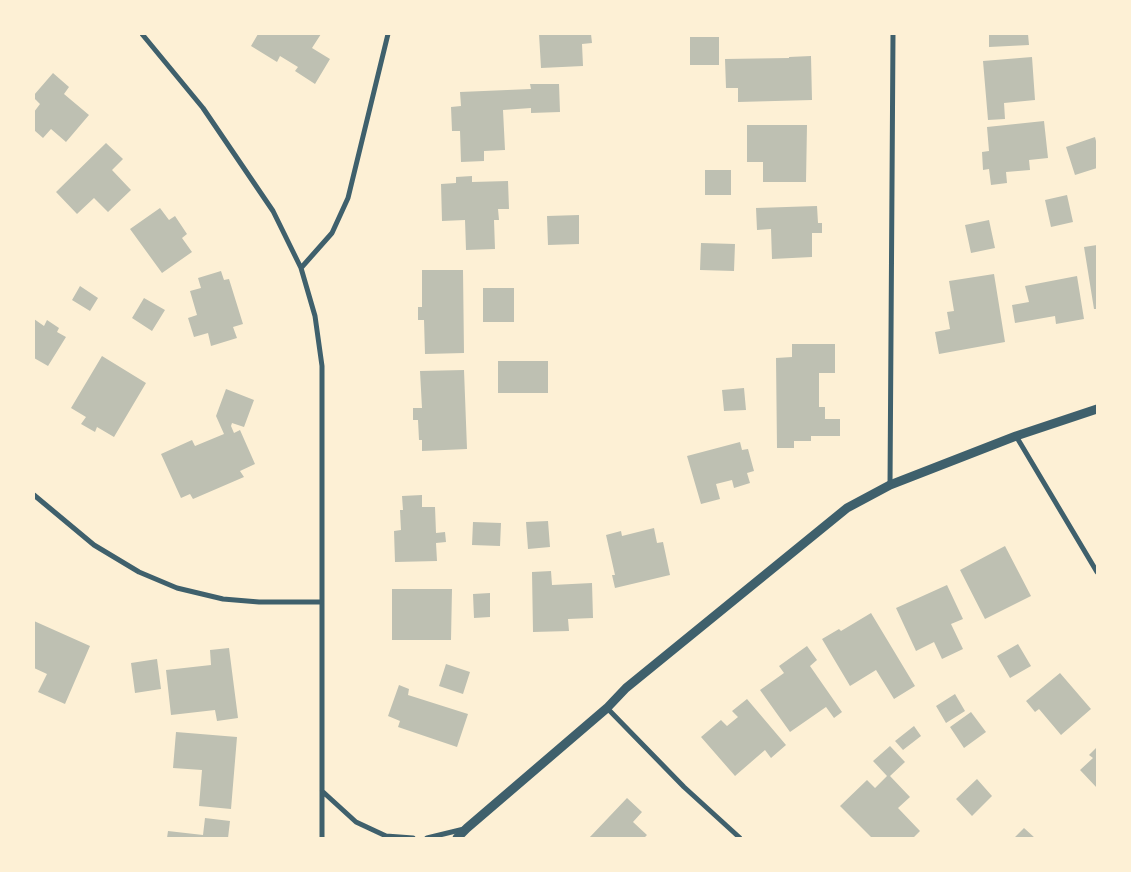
<!DOCTYPE html>
<style>
body{margin:0}
#map{position:relative;width:1131px;height:872px;overflow:hidden;background:#fdf0d5;font-family:"Source Sans 3",sans-serif}
canvas{display:block}
.frame{position:absolute;inset:0;border:35px solid #fdf0d5;pointer-events:none}
</style>
<div id="map">
<canvas width="1131" height="872"></canvas>
<div class="frame"></div>
</div>
<script>
const ctx = document.querySelector('canvas').getContext('2d');
ctx.lineJoin = 'round';
function fill(path, color) { ctx.fillStyle = color; ctx.fill(path, 'evenodd'); }
const poly = rows => new Path2D(rows.map(r => 'M' + r).join(''));
function stroke(path, color, width, dash) { ctx.strokeStyle = color; ctx.lineWidth = width; ctx.lineCap = dash ? 'butt' : 'round'; ctx.setLineDash(dash || []); ctx.stroke(path); }
fill(poly([
 [258,34,321,34,312,48,330,59,315,84,295,71,298,67,280,56,277,62,251,46],
 [539,34,591,34,592,43,582,44,583,66,541,68],
 [989,34,1028,34,1029,45,989,47],
 [690,37,719,37,719,65,690,65],
 [811,56,812,100,738,102,738,88,726,88,725,59,789,58,789,57],
 [1032,57,1035,100,1004,103,1005,119,988,120,983,61],
 [53,73,69,87,64,94,89,115,66,142,51,129,43,138,34,130,34,112,40,104,34,98,34,95],
 [530,84,559,84,560,112,531,113,531,108,503,110,505,150,484,151,484,161,461,162,460,131,452,131,451,107,461,106,460,92,531,89],
 [1044,121,1048,158,1029,160,1030,170,1006,172,1007,183,991,185,989,169,983,170,982,152,989,151,987,127],
 [747,125,807,125,806,182,763,182,763,162,747,162],
 [1095,137,1097,145,1097,168,1075,175,1066,147],
 [106,143,123,159,112,170,131,190,108,212,94,198,77,214,56,192],
 [705,170,731,170,731,195,705,195],
 [472,176,472,182,508,181,509,209,498,209,499,220,494,220,495,249,466,250,465,220,442,221,441,184,456,183,456,177],
 [1067,195,1073,222,1051,227,1045,200],
 [817,206,818,223,822,223,822,233,812,233,812,257,772,259,771,229,757,230,756,208],
 [160,208,169,220,175,216,187,234,182,238,192,252,162,273,130,229],
 [579,215,579,244,548,245,547,216],
 [989,220,995,248,971,253,965,225],
 [701,243,735,244,734,271,700,270],
 [1097,245,1097,309,1094,309,1084,247],
 [422,270,463,270,464,353,425,354,424,320,418,320,418,307,422,307],
 [221,271,224,280,229,279,243,324,233,327,237,338,211,346,208,333,194,337,188,318,197,315,190,291,201,288,198,278],
 [994,274,1005,342,939,354,935,332,950,329,947,312,954,311,949,281],
 [1077,276,1084,319,1056,324,1055,316,1015,323,1012,305,1029,302,1025,286],
 [80,286,98,298,90,311,72,300],
 [483,288,514,288,514,322,483,322],
 [144,298,165,310,152,331,132,318],
 [34,319,44,326,47,320,59,328,57,332,66,337,48,366,34,358],
 [792,344,835,344,835,373,819,373,819,407,825,407,825,419,840,419,840,436,811,436,811,441,794,441,794,448,777,448,776,358,792,357],
 [102,356,146,383,114,437,97,427,95,432,81,424,86,417,71,408],
 [498,361,548,361,548,393,498,393],
 [464,370,467,449,422,451,422,440,419,440,418,420,413,420,413,408,422,408,420,371],
 [744,388,746,410,724,411,722,390],
 [226,389,254,400,244,427,232,423,231,426,234,433,240,430,255,464,240,471,244,477,193,499,190,494,181,498,161,454,192,440,195,446,224,434,216,416],
 [740,442,742,450,748,449,754,471,747,473,750,483,734,488,732,480,716,484,720,499,701,504,687,456],
 [422,495,422,507,435,507,436,533,445,532,446,542,436,543,437,561,395,562,394,531,401,530,400,510,403,510,402,496],
 [548,521,550,547,528,549,526,522],
 [473,522,501,523,500,546,472,545],
 [654,528,657,543,663,542,670,575,615,588,612,575,615,575,606,535,621,531,622,536],
 [1005,546,1031,596,985,619,960,570],
 [551,571,552,585,592,583,593,618,568,619,569,631,533,632,532,572],
 [947,585,963,619,951,624,963,649,942,659,934,642,916,651,896,608],
 [392,589,452,589,451,640,392,640],
 [490,593,490,617,474,618,473,594],
 [871,613,915,686,894,699,876,670,850,686,822,639,839,629,841,631],
 [34,621,90,646,65,704,38,692,47,674,34,668],
 [1018,644,1031,666,1010,678,997,656],
 [807,646,817,660,810,666,842,712,834,718,826,707,790,732,760,690,784,673,779,666],
 [229,648,238,718,217,721,215,710,171,715,166,670,211,665,210,650],
 [157,659,161,689,135,693,131,663],
 [446,664,470,672,463,694,439,686],
 [1060,673,1091,709,1061,735,1039,709,1035,712,1026,701],
 [399,685,409,689,408,695,468,714,457,747,398,727,400,721,388,716],
 [955,694,965,711,946,723,936,706],
 [747,699,786,745,771,758,765,750,735,776,701,737,721,720,727,726,738,717,732,711],
 [971,712,986,732,964,748,950,727],
 [914,726,921,736,903,750,895,741],
 [176,732,237,737,231,809,199,806,202,770,173,768],
 [890,746,905,762,890,776,910,797,898,808,920,831,913,838,872,838,840,806,867,780,875,788,887,776,873,761],
 [1097,747,1097,788,1080,770,1093,758,1089,755],
 [977,779,992,796,972,816,956,799],
 [627,798,642,812,633,822,647,835,644,838,589,838],
 [205,818,230,821,228,838,167,838,168,831,203,835],
 [1024,828,1035,838,1014,838]
]), '#bec0b2');
stroke(poly([
 [142,34,203,108,273,211,301,268,315,316,322,366,322,838],
 [301,268,332,233,348,198,388,34],
 [1016,436,1097,572],
 [890,485,893,34],
 [34,495,94,545,139,572,177,588,223,599,259,602,322,602],
 [607,708,684,787,740,838],
 [322,791,356,822,386,836,413,838],
 [427,838,464,829]
]), '#3f606c', 5);
stroke(poly([
 [457,838,467,828,607,708,626,688,847,508,890,485,1016,436,1097,409]
]), '#3f606c', 9);
</script>
